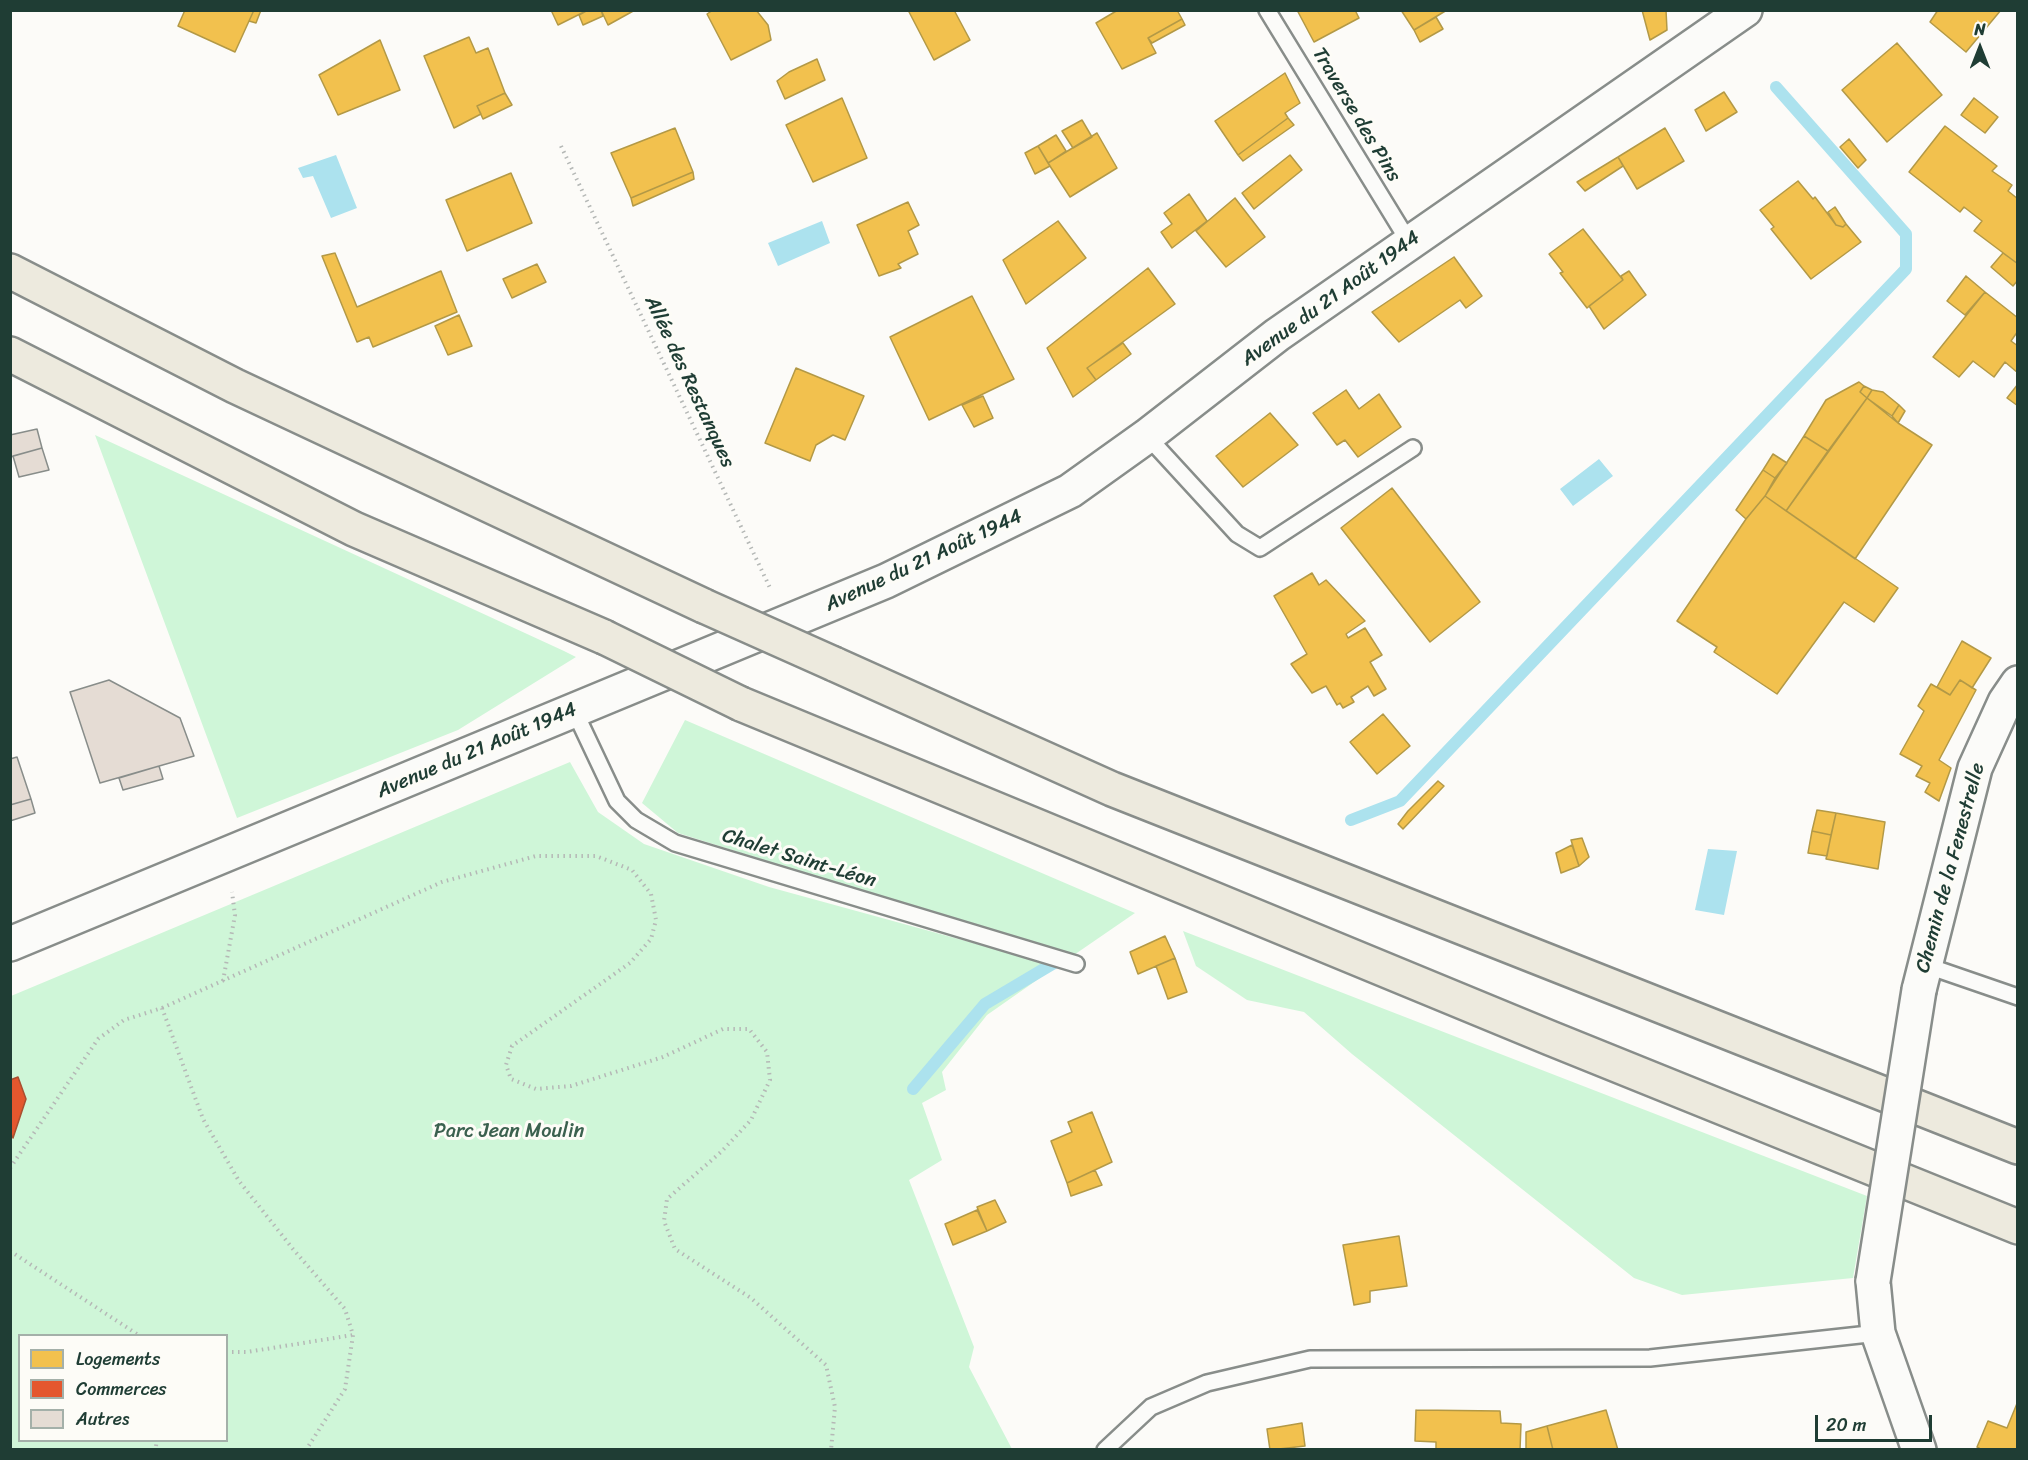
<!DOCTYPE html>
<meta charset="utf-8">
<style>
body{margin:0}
#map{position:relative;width:2028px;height:1460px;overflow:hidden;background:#fcfbf8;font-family:Sriracha,sans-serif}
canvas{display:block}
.frame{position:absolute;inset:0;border:12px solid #1f3d34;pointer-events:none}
.legend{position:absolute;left:18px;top:1334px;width:210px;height:108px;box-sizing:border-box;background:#fdfcf7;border:2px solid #a4b0a9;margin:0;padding:8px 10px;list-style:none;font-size:18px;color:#1f3d34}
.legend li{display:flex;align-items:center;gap:12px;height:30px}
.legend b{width:30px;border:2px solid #a4b0a9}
.north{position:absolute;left:1950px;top:18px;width:60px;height:60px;-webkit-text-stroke:4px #fdfcf7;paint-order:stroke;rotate:0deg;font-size:16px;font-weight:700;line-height:24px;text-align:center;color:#1f3d34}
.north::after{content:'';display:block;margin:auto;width:21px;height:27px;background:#1f3d34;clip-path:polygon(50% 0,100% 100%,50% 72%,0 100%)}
.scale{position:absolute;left:1815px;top:1415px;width:117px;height:27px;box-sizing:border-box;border:3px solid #1f3d34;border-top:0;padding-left:8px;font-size:18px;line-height:21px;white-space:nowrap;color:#1f3d34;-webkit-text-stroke:4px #fdfcf7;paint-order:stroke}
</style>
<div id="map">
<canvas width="2028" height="1460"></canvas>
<div class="frame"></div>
<ul class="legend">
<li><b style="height:16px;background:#f2c14e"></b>Logements</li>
<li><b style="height:16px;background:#e4572e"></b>Commerces</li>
<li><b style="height:16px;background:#e5dcd4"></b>Autres</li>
</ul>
<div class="north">N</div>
<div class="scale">20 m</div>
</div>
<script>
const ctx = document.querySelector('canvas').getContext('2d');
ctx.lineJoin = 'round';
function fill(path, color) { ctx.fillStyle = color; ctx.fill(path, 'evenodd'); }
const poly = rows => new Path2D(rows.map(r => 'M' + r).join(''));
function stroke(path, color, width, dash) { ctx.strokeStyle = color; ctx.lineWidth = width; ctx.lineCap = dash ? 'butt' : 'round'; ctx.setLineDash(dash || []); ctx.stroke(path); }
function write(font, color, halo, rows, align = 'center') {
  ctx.font = font + ' Sriracha,sans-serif'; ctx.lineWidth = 6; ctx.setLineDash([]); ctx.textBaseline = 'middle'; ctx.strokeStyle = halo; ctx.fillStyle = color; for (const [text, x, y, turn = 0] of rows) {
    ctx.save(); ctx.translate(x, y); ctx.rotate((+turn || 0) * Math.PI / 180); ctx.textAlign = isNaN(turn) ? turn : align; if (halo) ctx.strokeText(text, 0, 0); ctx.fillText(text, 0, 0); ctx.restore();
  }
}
fill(poly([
 [95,435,564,651,576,657,458,730,237,818],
 [685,720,1135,913,1071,957,678,833,642,803],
 [570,762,598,812,644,844,769,887,1057,966,987,1015,942,1072,946,1090,922,1103,942,1160,909,1180,974,1347,969,1367,1012,1449,11,1450,11,996],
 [20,1336,226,1336,226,1440,20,1440],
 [1183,931,1867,1196,1853,1278,1682,1295,1634,1278,1352,1054,1304,1012,1247,1000,1196,966]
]), '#cff6d8');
fill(poly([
 [336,155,357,208,331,218,313,176,303,178,298,168],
 [822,221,830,243,778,266,768,243],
 [1599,459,1613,476,1573,506,1560,489],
 [1708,849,1737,851,1724,915,1695,910]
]), '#ace2ee');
const homes = poly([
 [185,10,254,10,235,52,178,26,185,10],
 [254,10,261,10,256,23,249,21,254,10],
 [551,10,588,10,558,25,551,10],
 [588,10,601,10,603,16,583,25,579,15,588,10],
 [601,10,635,10,608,25,601,10],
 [713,10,756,10,768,25,771,40,731,60,707,14,713,10],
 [908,10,954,10,970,40,934,60,908,10],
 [1118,10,1177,10,1182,19,1148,38,1156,53,1122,69,1096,23,1118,10],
 [1297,10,1355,10,1359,18,1314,42,1297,10],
 [1401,10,1447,10,1414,30,1401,10],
 [1642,10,1666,10,1667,30,1650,40,1642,10],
 [1938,10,2001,10,1966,52,1930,22,1938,10],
 [1436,17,1443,29,1420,42,1414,30,1436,17],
 [1182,19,1185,25,1152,43,1148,38,1182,19],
 [469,37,476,53,488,48,505,93,477,106,481,114,454,128,424,56,469,37],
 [380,40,400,90,338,115,319,75,380,40],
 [1897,43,1942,95,1887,142,1842,90,1897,43],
 [817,59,825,80,785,99,777,81,789,72,817,59],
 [1285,73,1300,103,1285,113,1288,118,1238,155,1215,121,1285,73],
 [1724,92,1737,112,1706,131,1695,110,1724,92],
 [505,93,512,105,483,119,477,106,505,93],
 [842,98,867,158,813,182,786,125,842,98],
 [1974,98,1998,117,1985,133,1961,115,1974,98],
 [1288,118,1294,125,1243,161,1238,155,1288,118],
 [1082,120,1092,137,1073,148,1062,131,1082,120],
 [1945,126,1997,166,1992,171,2012,185,2008,191,2018,199,2018,264,1974,231,1982,221,1964,207,1960,212,1909,172,1945,126],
 [675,128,693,172,631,198,611,153,675,128],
 [1665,128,1684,161,1637,189,1618,157,1665,128],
 [1097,133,1117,168,1070,197,1048,163,1097,133],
 [1056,135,1066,151,1048,163,1038,146,1056,135],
 [1849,139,1866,160,1858,168,1840,147,1849,139],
 [1038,146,1050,166,1035,174,1025,153,1038,146],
 [1290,155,1302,170,1254,209,1242,193,1290,155],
 [1618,157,1623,166,1585,191,1577,182,1618,157],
 [693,172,694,179,633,206,631,198,693,172],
 [511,173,532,223,467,251,446,200,511,173],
 [1798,181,1813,199,1815,197,1836,225,1843,227,1846,224,1861,242,1811,279,1771,229,1774,227,1760,210,1798,181],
 [1189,194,1207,221,1172,248,1161,232,1172,224,1164,213,1189,194],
 [1235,198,1265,237,1226,267,1196,231,1235,198],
 [908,202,919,225,908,231,918,254,898,264,901,268,879,276,857,225,908,202],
 [1835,207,1846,224,1843,227,1836,225,1828,212,1835,207],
 [1058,221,1086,258,1026,304,1003,260,1058,221],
 [1583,229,1623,280,1587,308,1560,273,1563,272,1549,254,1583,229],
 [335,253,357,307,441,271,457,312,373,347,369,337,357,342,322,256,335,253],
 [2003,253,2018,264,2018,280,2013,286,1991,267,2003,253],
 [1454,257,1482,296,1466,308,1460,300,1399,342,1372,312,1454,257],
 [537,264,546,282,512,298,503,279,537,264],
 [1148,268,1175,304,1087,368,1096,380,1073,397,1047,348,1148,268],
 [1629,271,1646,295,1604,329,1589,306,1623,280,1621,276,1629,271],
 [1966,276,1985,292,1965,315,1947,301,1966,276],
 [1985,292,2018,318,2018,331,2011,341,2018,346,2018,373,2005,362,1994,377,1973,361,1959,377,1933,357,1985,292],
 [972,296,1014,379,929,420,890,337,972,296],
 [459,315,472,346,448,355,435,326,459,315],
 [1123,343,1131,354,1096,380,1087,368,1123,343],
 [796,368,864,396,845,440,833,435,816,445,810,461,765,443,796,368],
 [1859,382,1864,386,1860,392,1867,398,1828,451,1804,436,1826,400,1859,382],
 [2018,384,2018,406,2007,398,2018,384],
 [1864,386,1872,390,1867,398,1860,392,1864,386],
 [1346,390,1359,409,1379,394,1401,427,1358,457,1345,440,1337,445,1313,413,1346,390],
 [1872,390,1883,392,1899,405,1892,416,1867,398,1872,390],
 [983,396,993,418,974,427,962,405,983,396],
 [1867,398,1898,423,1932,445,1855,559,1786,511,1867,398],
 [1899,405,1905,411,1898,423,1892,416,1899,405],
 [1270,413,1298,445,1243,487,1216,456,1270,413],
 [1804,436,1828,451,1786,511,1765,496,1804,436],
 [1773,454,1787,463,1775,478,1763,470,1773,454],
 [1763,470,1775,478,1765,496,1746,519,1736,510,1763,470],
 [1392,488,1480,602,1430,642,1341,528,1392,488],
 [1765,496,1898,588,1874,622,1844,602,1777,694,1714,652,1717,647,1677,621,1746,519,1765,496],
 [1312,573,1319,585,1326,580,1365,621,1346,634,1348,638,1365,628,1382,655,1370,662,1386,689,1374,696,1368,686,1351,697,1354,702,1343,708,1340,703,1337,705,1326,686,1312,693,1291,664,1307,654,1274,596,1312,573],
 [1962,641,1991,658,1972,688,1960,680,1950,695,1937,687,1962,641],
 [1960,680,1976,690,1939,760,1951,768,1939,801,1925,792,1930,783,1916,776,1922,766,1900,754,1924,711,1918,706,1931,684,1950,695,1960,680],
 [1383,714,1410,746,1377,774,1350,742,1383,714],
 [1438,781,1444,786,1403,829,1398,824,1408,811,1438,781],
 [1817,810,1836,813,1831,835,1812,831,1817,810],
 [1836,813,1885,822,1878,869,1826,859,1836,813],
 [1812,831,1831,835,1827,856,1808,853,1812,831],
 [1582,838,1589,857,1579,866,1571,840,1582,838],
 [1572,845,1579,866,1561,873,1556,853,1572,845],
 [1165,936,1175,958,1138,974,1130,952,1165,936],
 [1175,958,1187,992,1168,999,1156,966,1175,958],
 [1092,1112,1112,1162,1067,1183,1051,1141,1072,1132,1068,1122,1092,1112],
 [1095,1170,1102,1185,1071,1196,1067,1183,1095,1170],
 [995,1200,1006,1222,987,1231,977,1207,995,1200],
 [977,1210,987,1231,953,1245,945,1224,977,1210],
 [1399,1236,1407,1286,1370,1291,1370,1302,1354,1305,1343,1245,1399,1236],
 [2018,1401,2018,1450,1982,1450,1977,1447,1988,1421,2007,1428,2018,1401],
 [1416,1410,1500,1411,1501,1423,1521,1424,1520,1450,1436,1450,1436,1442,1415,1441,1416,1410],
 [1606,1410,1618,1450,1553,1450,1547,1426,1606,1410],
 [1302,1423,1305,1446,1270,1450,1267,1429,1302,1423],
 [1547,1426,1553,1450,1526,1450,1526,1432,1547,1426]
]);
fill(homes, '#f2c14e');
stroke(homes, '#b39946', 1.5);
const shops = poly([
 [18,1077,26,1099,13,1138,10,1132,10,1080,18,1077]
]);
fill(shops, '#e4572e');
stroke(shops, '#a94f30', 1.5);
stroke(poly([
 [1351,820,1400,801,1906,269,1906,234,1776,87],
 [913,1089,985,1004,1054,963]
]), '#ace2ee', 12);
const building = poly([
 [37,429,42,448,10,457,10,435,37,429],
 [42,448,49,470,19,477,13,456,42,448],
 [109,680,180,718,194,756,100,783,70,692,109,680],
 [17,757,31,799,10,805,10,759,17,757],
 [159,766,163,779,123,790,119,778,159,766],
 [31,799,35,813,10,821,10,805,31,799]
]);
fill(building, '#e5dcd4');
stroke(building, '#888d8a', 1.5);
const lane = poly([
 [1267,10,1409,242],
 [1147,436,1237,534,1260,548,1413,448],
 [574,710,617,801,636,820,675,843,1076,964],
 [1925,965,2018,997],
 [1105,1450,1151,1407,1207,1383,1310,1359,1650,1358,1878,1333]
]);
const secondary = poly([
 [10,944,886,581,1070,491,1147,436,1277,335,1745,10],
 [1919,990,1975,768,2005,702,2018,683],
 [1873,1281,1878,1333,1919,1450]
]);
const highway = poly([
 [10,271,235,386,704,606],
 [10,354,354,529,604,637],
 [834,664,1112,789,2018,1147],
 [741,704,1550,1038,2018,1227]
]);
stroke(lane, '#888d8a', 20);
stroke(secondary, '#888d8a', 38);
stroke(highway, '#888d8a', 38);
stroke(poly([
 [561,146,771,590],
 [223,981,235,915,232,892],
 [162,1008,442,882,536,856,596,856,632,870,651,894,656,920,651,939,630,963,512,1046,506,1065,511,1079,536,1089,571,1086,663,1057,723,1029,749,1029,767,1052,770,1080,751,1120,721,1152,667,1199,664,1221,675,1249,751,1298,826,1365,835,1407,831,1450],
 [10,1168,98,1039,124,1020,162,1008,203,1119,239,1181,293,1249,345,1309,353,1335,345,1389,306,1450],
 [10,1251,140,1336],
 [226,1352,247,1352,353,1335],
 [156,1446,157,1440]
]), '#b5b8b6', 4, [1.5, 4.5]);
stroke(lane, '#fbfbf9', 15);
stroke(secondary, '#fbfbf9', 33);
stroke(highway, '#edeade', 33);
const secondaryBridge = poly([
 [1873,1281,1919,990]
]);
const highwayBridge = poly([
 [704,606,834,664],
 [604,637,741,704]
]);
stroke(secondaryBridge, '#888d8a', 38, []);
stroke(highwayBridge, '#888d8a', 38, []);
stroke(secondaryBridge, '#fbfbf9', 33);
stroke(highwayBridge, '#edeade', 33);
write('20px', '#1f3d34', '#fdfcf7', [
 ["Traverse des Pins",1356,115,59],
 ["Avenue du 21 Août 1944",1331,299,-36],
 ["Allée des Restanques",689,382,65],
 ["Avenue du 21 Août 1944",924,561,-25],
 ["Avenue du 21 Août 1944",477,751,-23],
 ["Chalet Saint-Léon",799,859,17],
 ["Chemin de la Fenestrelle",1951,868,-75]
]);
write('20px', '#3b614f', '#fdfcf7', [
 ["Parc Jean Moulin",509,1132]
]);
</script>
